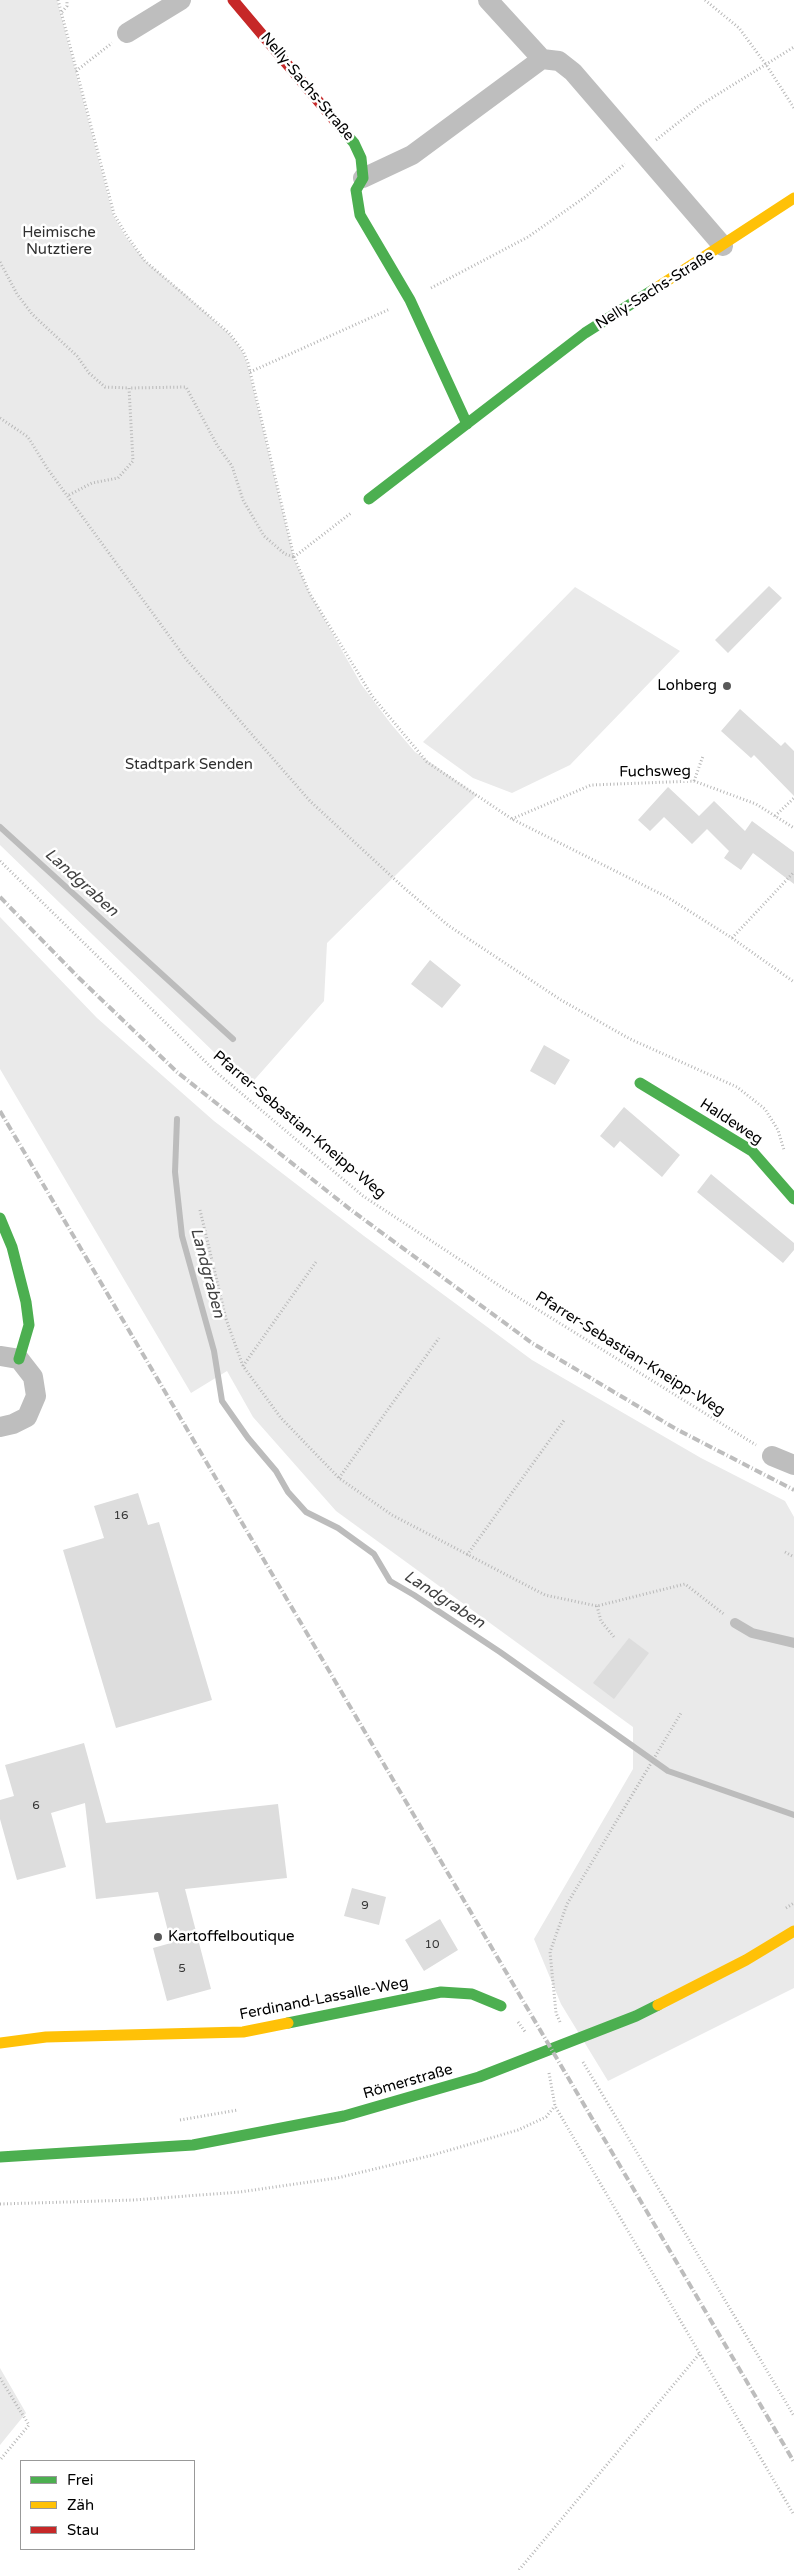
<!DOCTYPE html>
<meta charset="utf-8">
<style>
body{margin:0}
#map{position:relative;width:794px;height:2570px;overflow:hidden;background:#fff;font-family:"Varela Round",sans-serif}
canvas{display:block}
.legend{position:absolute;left:20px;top:2460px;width:175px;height:90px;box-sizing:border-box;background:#fff;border:1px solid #999;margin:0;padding:6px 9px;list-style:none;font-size:15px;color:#000}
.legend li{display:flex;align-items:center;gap:10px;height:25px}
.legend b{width:25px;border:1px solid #999}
</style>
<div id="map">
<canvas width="794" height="2570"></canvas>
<ul class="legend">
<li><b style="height:6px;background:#4caf50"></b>Frei</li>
<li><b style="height:6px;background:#ffc107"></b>Zäh</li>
<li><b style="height:6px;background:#c62828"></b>Stau</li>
</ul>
</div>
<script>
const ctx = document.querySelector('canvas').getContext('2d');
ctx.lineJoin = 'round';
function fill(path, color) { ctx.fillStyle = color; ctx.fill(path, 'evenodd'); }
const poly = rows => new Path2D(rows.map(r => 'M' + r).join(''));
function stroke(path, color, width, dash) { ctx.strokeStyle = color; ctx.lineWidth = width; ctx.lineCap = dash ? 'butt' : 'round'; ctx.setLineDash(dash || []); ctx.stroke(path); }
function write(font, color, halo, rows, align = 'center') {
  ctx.font = font + ' "Varela Round",sans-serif'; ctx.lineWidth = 5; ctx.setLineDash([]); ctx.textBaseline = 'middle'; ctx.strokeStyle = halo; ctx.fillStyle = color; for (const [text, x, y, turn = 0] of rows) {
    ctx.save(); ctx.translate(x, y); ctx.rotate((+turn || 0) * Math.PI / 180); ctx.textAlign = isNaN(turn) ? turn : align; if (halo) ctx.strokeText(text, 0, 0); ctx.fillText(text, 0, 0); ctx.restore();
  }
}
fill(poly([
 [0,0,57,0,113,215,126,237,145,261,186,295,229,334,242,351,247,363,294,559,310,594,361,684,391,724,415,752,477,795,327,943,324,1001,249,1086,0,845],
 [575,587,680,651,570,765,512,793,473,778,423,742],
 [0,917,97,1018,214,1121,364,1236,532,1360,701,1458,785,1501,794,1517,794,1988,608,2081,561,2004,534,1939,633,1769,633,1727,336,1511,253,1417,227,1371,191,1393,0,1069],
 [0,2368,26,2413,0,2445]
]), '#eaeaea');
stroke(poly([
 [0,827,233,1039],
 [177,1119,175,1172,182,1236,214,1351,222,1401,248,1438,276,1471,288,1492,306,1512,338,1528,374,1554,390,1581,414,1595,500,1652,668,1771,794,1815]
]), '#bcbcbc', 6);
fill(poly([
 [769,586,782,598,728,653,715,640],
 [740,709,781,746,785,742,794,751,794,796,754,755,751,758,721,731],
 [668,787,699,816,714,801,745,831,752,821,794,852,794,884,753,853,741,870,724,858,729,851,707,829,692,844,664,817,650,831,638,820],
 [430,960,461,985,442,1008,411,984],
 [544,1045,570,1060,555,1085,530,1071],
 [624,1107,680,1155,662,1177,620,1141,614,1148,600,1136],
 [711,1174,794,1243,794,1250,783,1263,697,1192],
 [138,1493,148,1525,159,1522,212,1700,116,1728,63,1550,104,1538,94,1506],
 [629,1638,649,1653,614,1699,593,1683],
 [84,1743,106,1823,278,1804,287,1878,185,1889,211,1989,167,2001,153,1948,171,1943,158,1892,96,1899,85,1803,51,1813,66,1867,17,1880,0,1819,0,1800,14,1796,5,1765],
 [352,1888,386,1897,379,1925,344,1916],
 [440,1919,458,1950,424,1971,405,1940]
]), '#ddd');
stroke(poly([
 [58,0,114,214,127,236,145,261,229,333,243,351,248,363,294,557,310,594,372,696,427,762,512,819,667,897,732,938,794,982],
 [705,0,739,28,767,66,794,108],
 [62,12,67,6,67,0],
 [76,71,112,43],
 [656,140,702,104,794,47],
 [0,262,17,294,32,314,77,356,89,373,105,387,129,388],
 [431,288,528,237,585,197,625,164],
 [250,372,390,309],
 [0,418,28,437,47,468,186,659,310,801,403,887,449,926,561,1000,630,1039,737,1087,765,1109,778,1130,784,1150],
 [69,495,92,483,118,478,133,461,129,388,186,387,217,445,232,466,243,500,264,536,285,554,294,557],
 [294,557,351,513],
 [694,781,703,756],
 [775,816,794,798],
 [512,819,591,785,694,781,756,804,794,828],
 [0,861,216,1072,363,1196,503,1288,756,1445],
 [732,938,794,872],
 [200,1210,226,1319,243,1366,281,1418,339,1478,392,1515,545,1595,597,1606,685,1584,725,1615],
 [243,1366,316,1262],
 [339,1478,439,1338],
 [785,1552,794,1557],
 [467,1555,565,1419],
 [597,1606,601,1621,614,1637],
 [786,1908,794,1903],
 [518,2022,526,2033],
 [560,2022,556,2013,550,1952,567,1904,681,1713],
 [583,2062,794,2416],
 [549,2073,555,2106,794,2515],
 [180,2120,238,2110],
 [0,2204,134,2200,240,2192,337,2178,433,2155,518,2130,546,2117,555,2106],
 [0,2378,29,2425,0,2460],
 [519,2570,700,2353]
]), '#b8b8b8', 3, [1, 2.5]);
stroke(poly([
 [735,1623,752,1633,794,1643]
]), '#bebebe', 10);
stroke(poly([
 [488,0,542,59,559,61,573,72,723,246],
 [127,33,181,0],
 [363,178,412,155,542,59],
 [0,1356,19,1359,33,1377,36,1396,27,1417,13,1424,0,1427],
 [772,1456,794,1465]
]), '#bebebe', 20);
stroke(poly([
 [335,121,354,143,361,158,363,178,356,190,360,215,410,300,467,424],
 [369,499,585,333,653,290],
 [640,1083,752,1151,794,1199],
 [0,1218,12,1247,26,1302,29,1325,19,1359],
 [288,2023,441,1992,472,1994,501,2006],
 [0,2157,193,2145,344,2116,479,2077,636,2016,658,2005]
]), '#4caf50', 11);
stroke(poly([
 [653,290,794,198],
 [658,2005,746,1960,794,1931],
 [0,2043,46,2037,243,2032,288,2023]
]), '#ffc107', 11);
stroke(poly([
 [233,0,335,121]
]), '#c62828', 11);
stroke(poly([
 [0,897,79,978,177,1072,351,1210,532,1343,676,1429,794,1490],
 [0,1111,794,2462]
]), '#bdbdbd', 4, [8, 2.5, 1, 2.5]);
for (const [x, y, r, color] of [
 [727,686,5,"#595959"],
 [158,1937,5,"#595959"]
]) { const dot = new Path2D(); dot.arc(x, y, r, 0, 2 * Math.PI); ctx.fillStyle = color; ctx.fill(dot); stroke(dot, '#fff', 2); }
write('12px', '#373737', null, [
 ["16",121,1516],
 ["6",36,1806],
 ["9",365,1906],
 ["10",432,1945],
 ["5",182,1969]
]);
write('15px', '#000', '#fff', [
 ["Nelly-Sachs-Straße",307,87,50],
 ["Nelly-Sachs-Straße",655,290,-32],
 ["Fuchsweg",655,772,-1],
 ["Haldeweg",731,1122,33],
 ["Pfarrer-Sebastian-Kneipp-Weg",299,1125,40],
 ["Pfarrer-Sebastian-Kneipp-Weg",630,1354,32],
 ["Ferdinand-Lassalle-Weg",324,1999,-11],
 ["Römerstraße",408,2082,-16]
]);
write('15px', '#303030', '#fff', [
 ["Heimische",59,233],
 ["Nutztiere",59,250],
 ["Stadtpark Senden",189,765]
]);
write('15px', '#000', '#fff', [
 ["Lohberg",717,686],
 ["Kartoffelboutique",168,1937,"left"]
], 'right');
write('italic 16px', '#414141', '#fff', [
 ["Landgraben",81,883,42],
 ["Landgraben",207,1273,75],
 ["Landgraben",444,1600,33]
]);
</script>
